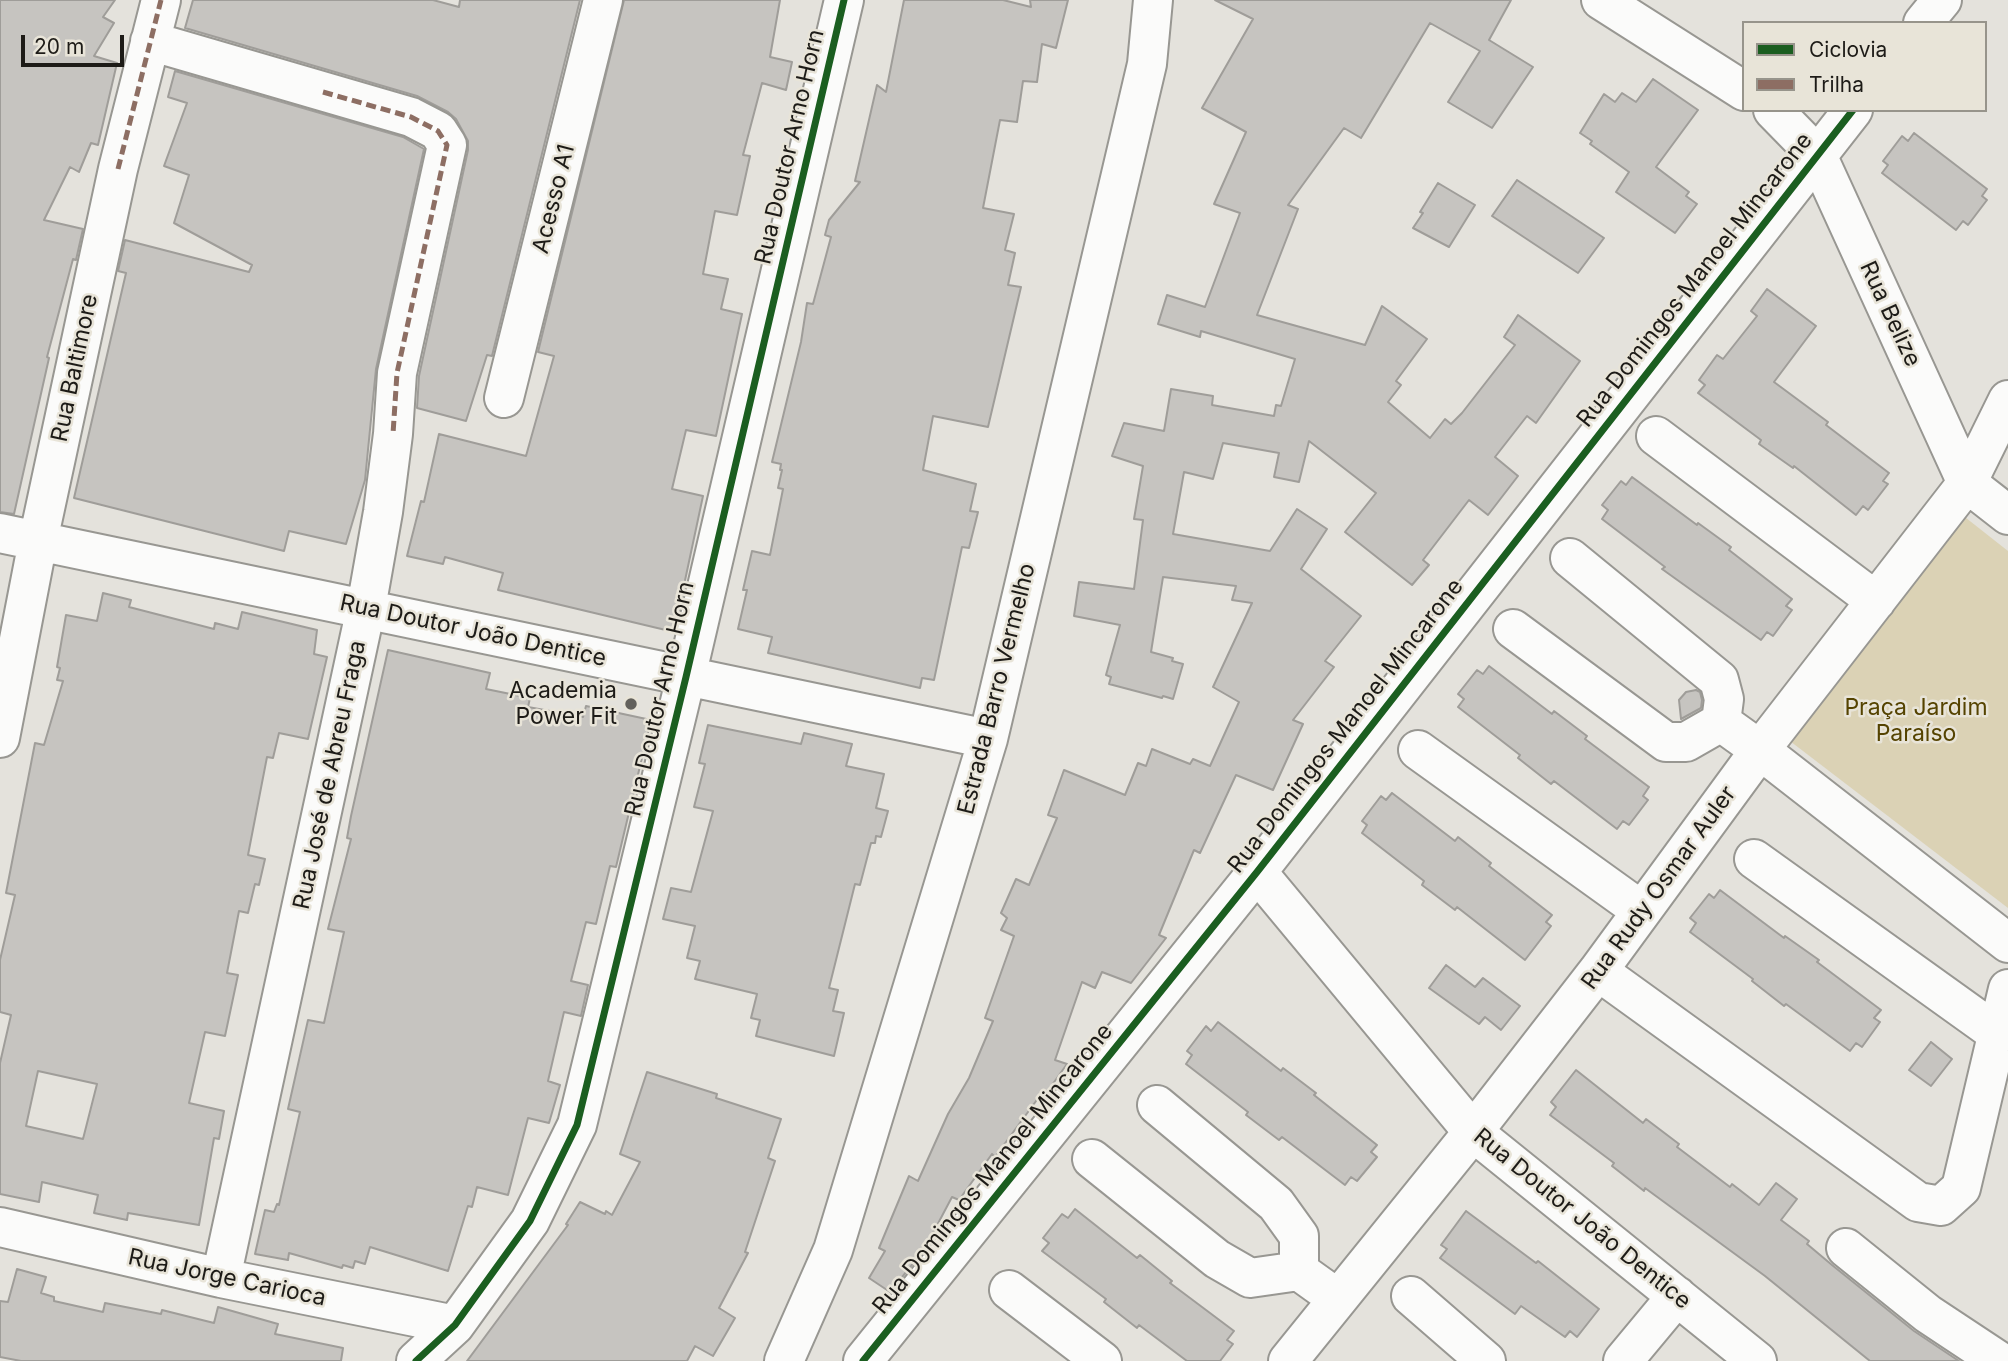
<!DOCTYPE html>
<meta charset="utf-8">
<style>
body{margin:0}
#map{position:relative;width:2008px;height:1361px;overflow:hidden;background:#e4e2dc;font-family:Inter,sans-serif}
canvas{display:block}
.legend{position:absolute;left:1742px;top:21px;width:245px;height:91px;box-sizing:border-box;background:#e8e4d8;border:2px solid #97948b;margin:0;padding:9px 12px;list-style:none;font-size:21px;color:#1d1b17}
.legend li{display:flex;align-items:center;gap:14px;height:35px}
.legend b{width:35px;border:2px solid #97948b}
.scale{position:absolute;left:21px;top:35px;width:103px;height:32px;box-sizing:border-box;border:4px solid #1d1b17;border-top:0;padding-left:9px;font-size:21px;line-height:24px;white-space:nowrap;color:#1d1b17;-webkit-text-stroke:5px #e8e4d8;paint-order:stroke}
</style>
<div id="map">
<canvas width="2008" height="1361"></canvas>
<ul class="legend">
<li><b style="height:9px;background:#1b5e20"></b>Ciclovia</li>
<li><b style="height:9px;background:#8d6e63"></b>Trilha</li>
</ul>
<div class="scale">20 m</div>
</div>
<script>
const ctx = document.querySelector('canvas').getContext('2d');
ctx.lineJoin = 'round';
function fill(path, color) { ctx.fillStyle = color; ctx.fill(path, 'evenodd'); }
const poly = rows => new Path2D(rows.map(r => 'M' + r).join(''));
function stroke(path, color, width, dash) { ctx.strokeStyle = color; ctx.lineWidth = width; ctx.lineCap = dash ? 'butt' : 'round'; ctx.setLineDash(dash || []); ctx.stroke(path); }
function write(font, color, halo, rows, align = 'center') {
  ctx.font = font + ' Inter,sans-serif'; ctx.lineWidth = 5; ctx.setLineDash([]); ctx.textBaseline = 'middle'; ctx.strokeStyle = halo; ctx.fillStyle = color; for (const [text, x, y, turn = 0] of rows) {
    ctx.save(); ctx.translate(x, y); ctx.rotate((+turn || 0) * Math.PI / 180); ctx.textAlign = isNaN(turn) ? turn : align; if (halo) ctx.strokeText(text, 0, 0); ctx.fillText(text, 0, 0); ctx.restore();
  }
}
fill(poly([
 [1961,514,2008,551,2008,908,1786,738]
]), '#dbd2b5');
const building = poly([
 [0,0,115,0,103,17,114,23,94,56,117,63,98,145,91,143,79,172,70,167,44,220,83,229,76,260,73,259,47,357,49,358,14,514,0,512,0,0],
 [193,0,433,0,459,7,460,0,580,0,492,356,487,355,466,421,417,408,419,376,468,150,468,141,456,119,448,112,417,96,185,28,193,0],
 [624,0,780,0,770,57,792,62,786,90,762,83,743,155,750,156,737,215,715,211,703,274,728,279,721,309,742,314,716,436,686,430,672,489,703,496,674,632,498,590,503,573,445,557,443,564,407,556,421,501,424,502,439,434,526,456,554,356,538,352,624,0],
 [904,0,1003,0,1031,7,1030,0,1068,0,1056,48,1042,44,1037,82,1023,81,1017,122,1000,120,983,208,1014,214,1005,250,1015,253,1008,285,1021,287,988,427,933,416,923,470,976,484,970,511,978,512,969,548,962,547,934,680,922,678,920,688,768,653,772,637,738,629,747,590,743,590,752,551,770,555,783,489,778,488,782,470,780,470,781,464,772,462,801,342,807,303,813,304,831,237,825,235,829,220,860,182,855,181,877,85,886,92,904,0],
 [1215,0,1511,0,1489,40,1533,67,1492,128,1448,102,1480,51,1430,23,1361,138,1344,128,1288,205,1298,209,1257,315,1365,345,1382,306,1427,339,1396,381,1401,385,1388,402,1430,438,1445,419,1451,424,1462,413,1515,345,1504,337,1518,315,1580,361,1536,423,1527,416,1495,457,1518,476,1488,515,1469,500,1423,560,1429,565,1412,585,1345,532,1376,493,1309,441,1299,482,1274,477,1279,453,1223,443,1213,479,1184,472,1173,534,1270,551,1297,509,1327,529,1301,569,1361,616,1325,661,1334,667,1293,720,1303,724,1273,790,1236,775,1200,853,1194,850,1159,935,1166,938,1131,983,1102,972,1095,988,1082,982,1055,1060,1067,1064,1042,1099,1039,1097,995,1157,992,1154,959,1200,952,1197,924,1250,890,1292,869,1278,885,1251,879,1248,909,1176,918,1181,948,1114,969,1078,993,1021,985,1018,1014,936,1001,930,1007,918,1001,913,1016,879,1029,885,1057,818,1048,815,1064,770,1125,795,1138,763,1146,766,1152,749,1190,764,1193,759,1210,766,1239,702,1213,687,1252,603,1232,600,1236,586,1163,577,1151,652,1173,658,1172,661,1183,664,1173,699,1163,696,1162,698,1109,684,1111,677,1106,675,1120,625,1074,616,1079,582,1134,589,1143,520,1134,519,1143,466,1112,456,1124,423,1164,431,1171,389,1213,396,1212,405,1274,416,1276,405,1281,406,1295,359,1201,331,1200,337,1158,324,1167,295,1205,307,1240,213,1214,204,1246,132,1202,108,1253,19,1215,0],
 [175,71,403,137,424,149,376,369,365,480,346,544,289,531,284,551,74,498,126,273,118,271,125,240,249,272,252,265,174,223,189,175,164,166,187,103,168,97,175,71],
 [1653,79,1698,110,1656,167,1689,192,1686,196,1697,204,1675,233,1616,192,1629,172,1590,144,1592,141,1580,133,1604,94,1615,102,1622,93,1636,102,1653,79],
 [1914,133,1987,189,1982,196,1987,200,1968,225,1963,221,1956,230,1882,173,1888,165,1883,161,1902,136,1908,141,1914,133],
 [1517,180,1604,238,1578,273,1492,216,1517,180],
 [1438,183,1475,205,1449,247,1413,228,1423,213,1420,212,1438,183],
 [1767,289,1816,326,1774,382,1828,422,1826,425,1889,473,1883,481,1888,484,1868,510,1863,506,1856,515,1794,466,1793,468,1759,444,1761,440,1698,393,1705,385,1699,380,1717,355,1723,359,1757,316,1751,311,1767,289],
 [1632,477,1697,525,1698,523,1731,547,1729,550,1792,599,1786,606,1792,610,1773,636,1767,632,1761,640,1662,569,1665,567,1602,519,1608,510,1602,505,1621,481,1626,485,1632,477],
 [103,593,131,600,129,607,214,629,215,623,238,629,242,612,317,630,314,654,327,657,308,739,279,733,273,758,267,757,248,855,265,859,259,885,255,884,248,913,239,911,227,973,238,975,225,1036,205,1032,189,1103,224,1111,219,1139,214,1138,199,1225,128,1213,127,1220,94,1213,98,1195,42,1182,39,1202,0,1194,0,1063,11,1015,0,1012,0,960,15,895,6,893,35,743,44,745,63,681,57,680,60,668,57,667,66,615,97,621,103,593],
 [38,1071,97,1084,83,1139,26,1126,38,1071],
 [388,650,490,673,486,689,530,698,528,707,583,717,586,706,651,720,616,867,610,866,596,924,586,922,571,981,588,985,581,1016,564,1012,548,1081,560,1085,549,1123,528,1118,508,1195,477,1187,472,1207,468,1206,448,1271,370,1247,365,1264,355,1261,353,1268,343,1265,342,1268,289,1253,288,1260,255,1254,265,1210,274,1212,277,1204,279,1205,300,1112,288,1109,308,1020,324,1023,344,932,328,929,351,839,347,838,351,816,388,650],
 [1489,666,1552,714,1554,711,1587,736,1585,739,1649,787,1643,796,1648,800,1629,825,1623,821,1617,829,1554,781,1551,784,1518,758,1520,755,1458,707,1464,699,1458,694,1477,670,1483,674,1489,666],
 [1696,690,1700,692,1702,700,1701,708,1681,719,1679,700,1686,692,1696,690],
 [708,725,801,744,804,733,852,744,846,766,884,774,876,808,888,811,881,837,876,836,875,843,871,843,860,885,855,884,829,988,838,990,833,1011,844,1013,834,1056,756,1036,760,1020,751,1018,757,994,695,979,700,961,687,958,695,926,663,919,671,888,691,892,713,811,694,807,705,764,699,763,708,725],
 [1392,793,1455,841,1458,837,1491,863,1489,866,1552,915,1546,922,1551,926,1525,960,1457,907,1455,910,1422,885,1424,881,1362,833,1367,825,1362,821,1381,796,1386,800,1392,793],
 [1720,890,1784,938,1785,936,1819,960,1817,962,1881,1010,1874,1018,1880,1022,1862,1047,1856,1043,1850,1051,1786,1004,1784,1006,1752,981,1753,979,1690,932,1696,923,1690,918,1709,894,1714,898,1720,890],
 [1446,965,1475,987,1483,978,1520,1006,1501,1030,1485,1017,1479,1024,1429,988,1446,965],
 [1218,1022,1281,1071,1283,1068,1316,1093,1314,1095,1377,1145,1371,1152,1377,1157,1357,1181,1351,1177,1345,1185,1282,1137,1279,1140,1246,1115,1248,1112,1186,1064,1192,1055,1187,1051,1206,1026,1211,1031,1218,1022],
 [1931,1042,1952,1059,1931,1086,1909,1070,1931,1042],
 [1576,1070,1643,1123,1646,1119,1679,1144,1677,1147,1730,1187,1732,1184,1759,1205,1776,1183,1797,1199,1781,1220,1809,1241,1807,1244,1832,1265,1914,1331,1959,1361,1870,1361,1765,1276,1645,1188,1644,1191,1612,1166,1614,1163,1550,1115,1556,1107,1551,1102,1576,1070],
 [647,1072,717,1094,716,1098,781,1119,768,1158,775,1161,745,1252,748,1253,719,1308,735,1318,713,1356,695,1346,687,1361,467,1361,568,1225,566,1224,580,1202,605,1214,606,1211,612,1215,640,1162,620,1154,647,1072],
 [1075,1209,1137,1258,1140,1255,1172,1281,1170,1283,1234,1331,1227,1340,1233,1344,1220,1361,1187,1361,1139,1325,1137,1328,1104,1302,1106,1299,1042,1251,1049,1243,1043,1238,1062,1214,1068,1218,1075,1209],
 [1466,1211,1536,1263,1538,1261,1599,1309,1577,1337,1570,1331,1565,1337,1521,1306,1515,1314,1440,1258,1447,1249,1441,1245,1466,1211],
 [17,1269,46,1277,41,1293,54,1297,54,1301,103,1312,105,1303,161,1314,162,1310,214,1323,218,1307,278,1324,275,1334,343,1348,341,1361,21,1361,0,1357,0,1301,8,1302,17,1269]
]);
fill(building, '#c6c4c0');
stroke(building, '#9f9d99', 2);
const minor = poly([
 [1601,0,1744,91],
 [1923,23,1942,0],
 [150,41,411,117,438,131,447,145,397,373,393,434,383,512,366,608,221,1278],
 [1773,110,1817,155,1967,483,2008,515],
 [504,398,603,0],
 [1656,436,1876,601],
 [0,533,988,739],
 [1570,558,1719,680,1724,699,1721,722,1760,750,2008,943],
 [1513,629,1666,742,1686,742,1721,722],
 [0,738,38,541,118,169,161,0],
 [1418,750,1642,911],
 [1754,859,1998,1034],
 [1257,872,1473,1132,1757,1361],
 [1598,971,1918,1202,1941,1206,1961,1188,2008,989],
 [1157,1105,1276,1204,1299,1236,1299,1271],
 [1092,1159,1217,1259,1250,1278,1299,1271,1338,1299],
 [0,1227,221,1278,455,1325],
 [1846,1248,1928,1314,1999,1361],
 [1009,1290,1102,1361],
 [1411,1296,1486,1361],
 [416,1361,455,1325,530,1221,577,1125,686,677,844,0],
 [784,1361,833,1250,988,739,1147,64,1153,0],
 [863,1361,1257,872,1853,110],
 [1288,1361,1473,1132,1598,971,1760,750,1967,483,2008,400],
 [1623,1361,1677,1296]
]);
stroke(minor, '#989792', 42);
stroke(minor, '#fbfbfa', 38);
stroke(poly([
 [323,92,411,117,438,131,447,145,397,373,393,434],
 [118,169,161,0]
]), '#8d6e63', 5, [10, 5]);
stroke(poly([
 [416,1361,455,1325,530,1221,577,1125,686,677,844,0],
 [863,1361,1257,872,1853,110]
]), '#1b5e20', 7);
for (const [x, y, r, color] of [
 [631,704,7,"#63615c"]
]) { const dot = new Path2D(); dot.arc(x, y, r, 0, 2 * Math.PI); ctx.fillStyle = color; ctx.fill(dot); stroke(dot, '#e8e4d8', 2.5); }
write('23px', '#1d1b17', '#e8e4d8', [
 ["Rua Doutor Arno Horn",790,147,-77],
 ["Acesso A1",554,199,-76],
 ["Rua Domingos Manoel Mincarone",1695,280,-52],
 ["Rua Belize",1890,314,65],
 ["Rua Baltimore",75,368,-78],
 ["Rua Doutor João Dentice",473,631,12],
 ["Estrada Barro Vermelho",997,689,-76],
 ["Rua Doutor Arno Horn",660,699,-77],
 ["Rua Domingos Manoel Mincarone",1346,726,-52],
 ["Rua José de Abreu Fraga",330,775,-78],
 ["Rua Rudy Osmar Auler",1659,888,-54],
 ["Rua Domingos Manoel Mincarone",993,1169,-51],
 ["Rua Doutor João Dentice",1582,1219,39],
 ["Rua Jorge Carioca",227,1278,12]
]);
write('23px', '#1d1b17', '#e8e4d8', [
 ["Academia",617,691],
 ["Power Fit",617,717]
], 'right');
write('23px', '#554300', '#e8e4d8', [
 ["Praça Jardim",1916,708],
 ["Paraíso",1916,734]
]);
</script>
